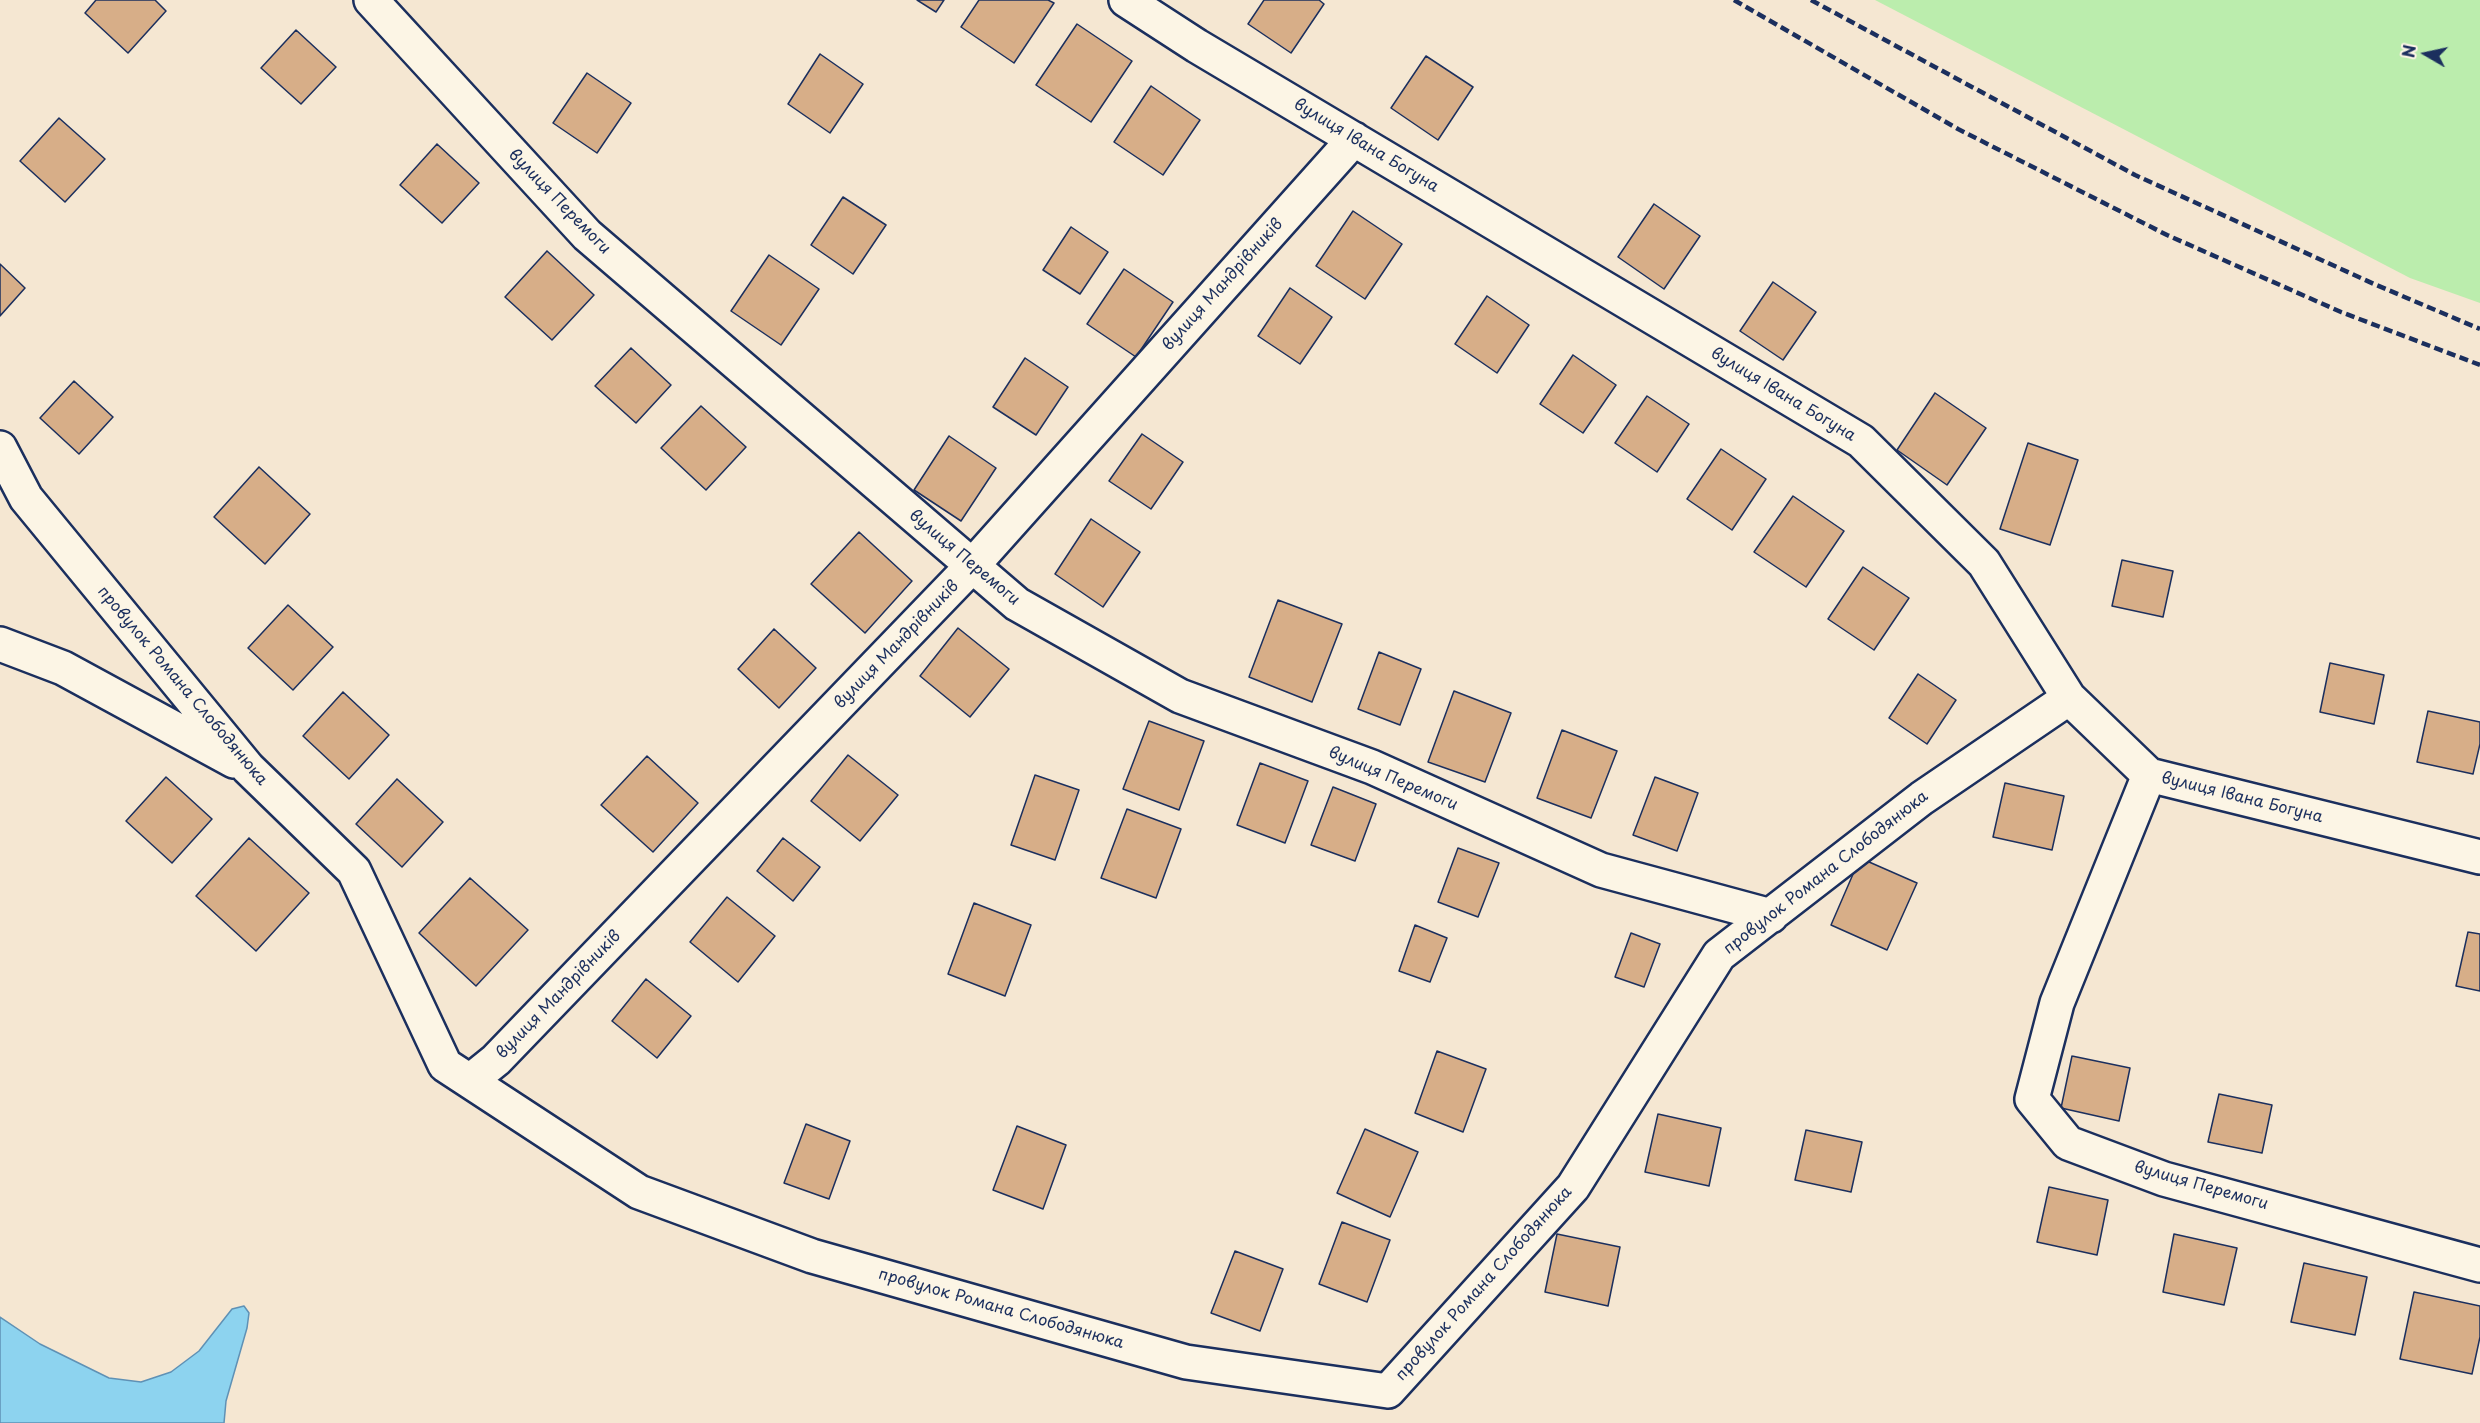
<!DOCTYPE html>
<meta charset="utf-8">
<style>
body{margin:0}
#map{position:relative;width:2480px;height:1423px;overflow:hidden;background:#f5e7d2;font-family:"Playpen Sans",sans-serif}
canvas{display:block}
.north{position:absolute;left:2396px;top:24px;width:60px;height:60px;-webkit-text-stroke:4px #fcf5e5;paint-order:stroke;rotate:279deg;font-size:16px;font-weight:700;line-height:24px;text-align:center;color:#1b2f5e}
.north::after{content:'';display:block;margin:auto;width:21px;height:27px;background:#1b2f5e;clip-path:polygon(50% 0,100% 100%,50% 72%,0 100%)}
</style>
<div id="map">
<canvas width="2480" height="1423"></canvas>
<div class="north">N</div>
</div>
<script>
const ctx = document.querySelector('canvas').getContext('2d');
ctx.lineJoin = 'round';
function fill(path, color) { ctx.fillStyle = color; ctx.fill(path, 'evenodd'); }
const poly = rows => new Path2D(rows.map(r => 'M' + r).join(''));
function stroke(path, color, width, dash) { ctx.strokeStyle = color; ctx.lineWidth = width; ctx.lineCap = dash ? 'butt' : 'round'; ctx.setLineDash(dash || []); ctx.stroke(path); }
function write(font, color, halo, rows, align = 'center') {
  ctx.font = font + ' "Playpen Sans",sans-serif'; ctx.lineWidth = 4.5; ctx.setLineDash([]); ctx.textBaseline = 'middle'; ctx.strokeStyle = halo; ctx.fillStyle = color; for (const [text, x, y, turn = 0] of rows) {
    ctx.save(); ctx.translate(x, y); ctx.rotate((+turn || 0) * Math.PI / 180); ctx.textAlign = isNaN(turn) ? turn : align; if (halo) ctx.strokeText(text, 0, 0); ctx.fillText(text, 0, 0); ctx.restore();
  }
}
fill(poly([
 [1875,0,2480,0,2480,303,2410,278]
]), '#bbedad');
const water = poly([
 [244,1306,249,1313,247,1328,226,1401,224,1423,0,1423,0,1317,40,1344,109,1378,141,1382,171,1372,199,1351,232,1309,244,1306]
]);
fill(water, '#8dd3ef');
stroke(water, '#5f91b5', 1.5);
const building = poly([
 [96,0,155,0,166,11,128,53,85,13,96,0],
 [917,0,944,0,936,12,917,0],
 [979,0,1048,0,1054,3,1014,63,961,27,979,0],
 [1264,0,1319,0,1324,4,1291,53,1248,24,1264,0],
 [1077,24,1132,61,1091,122,1036,85,1077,24],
 [296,30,336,67,301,104,261,68,296,30],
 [820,54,863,84,830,133,788,104,820,54],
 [1426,56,1473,87,1438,140,1391,108,1426,56],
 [587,73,631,103,597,153,553,123,587,73],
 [1151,86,1200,120,1163,175,1114,142,1151,86],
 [59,118,105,159,65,202,20,161,59,118],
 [437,144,479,183,442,223,400,185,437,144],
 [843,197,886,225,853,274,811,245,843,197],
 [1654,204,1700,236,1664,289,1618,257,1654,204],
 [1353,211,1402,244,1365,299,1316,266,1353,211],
 [1071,227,1108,252,1080,294,1043,270,1071,227],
 [547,251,594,295,552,340,505,297,547,251],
 [769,255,819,289,781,345,731,311,769,255],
 [0,264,25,288,0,316,0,264],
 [1124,269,1173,302,1136,357,1087,324,1124,269],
 [1773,282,1816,312,1783,360,1740,331,1773,282],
 [1290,288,1332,317,1300,364,1258,336,1290,288],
 [1487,296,1529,325,1497,373,1455,344,1487,296],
 [631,348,671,385,636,423,595,386,631,348],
 [1573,355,1616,385,1583,433,1540,404,1573,355],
 [1025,358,1068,387,1036,435,993,407,1025,358],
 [74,381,113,417,79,454,40,418,74,381],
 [1935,393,1986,428,1947,485,1897,450,1935,393],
 [1647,396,1689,424,1657,472,1615,443,1647,396],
 [701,406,746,447,706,490,661,448,701,406],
 [1142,434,1183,462,1151,509,1109,481,1142,434],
 [949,436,996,468,961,521,914,490,949,436],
 [2028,443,2078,460,2050,545,2000,529,2028,443],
 [1721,449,1766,479,1732,530,1687,499,1721,449],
 [259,467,310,514,265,564,214,517,259,467],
 [1793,496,1844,531,1806,587,1754,552,1793,496],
 [1091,519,1140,552,1103,607,1055,574,1091,519],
 [859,532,912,581,865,633,811,584,859,532],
 [2122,560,2173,571,2163,617,2112,606,2122,560],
 [1863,567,1909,598,1874,650,1828,619,1863,567],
 [1278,600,1342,624,1312,702,1249,677,1278,600],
 [288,605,333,647,293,690,248,648,288,605],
 [958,628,1009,669,970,717,920,676,958,628],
 [774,629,816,668,779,708,738,669,774,629],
 [1379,652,1421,669,1400,725,1358,709,1379,652],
 [2330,663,2384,675,2374,724,2320,712,2330,663],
 [1918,674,1956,700,1927,744,1889,718,1918,674],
 [1454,691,1511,713,1485,782,1428,762,1454,691],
 [343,692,389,735,349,779,303,736,343,692],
 [2428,711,2480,722,2480,744,2473,774,2417,762,2428,711],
 [1149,721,1204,741,1179,810,1123,789,1149,721],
 [1562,730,1617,751,1591,818,1537,798,1562,730],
 [848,755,898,795,860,841,811,801,848,755],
 [647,756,698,803,653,852,601,805,647,756],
 [1260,763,1308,781,1285,843,1237,825,1260,763],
 [1035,775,1079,790,1055,860,1011,845,1035,775],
 [166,777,212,819,172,863,126,821,166,777],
 [1655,777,1698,793,1677,851,1633,835,1655,777],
 [397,779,443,822,402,867,356,824,397,779],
 [2005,783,2064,796,2052,850,1993,837,2005,783],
 [1333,787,1376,804,1355,861,1311,845,1333,787],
 [1127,809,1181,829,1156,898,1101,878,1127,809],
 [249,838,309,893,256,951,196,896,249,838],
 [783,838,820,867,793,901,757,871,783,838],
 [1458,848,1499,863,1478,917,1438,902,1458,848],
 [1860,858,1917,883,1887,950,1831,925,1860,858],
 [470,878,528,930,476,986,419,933,470,878],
 [727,897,775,936,738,982,690,942,727,897],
 [974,903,1031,925,1005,996,948,974,974,903],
 [1415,925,1447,938,1430,982,1399,971,1415,925],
 [2468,932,2480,934,2480,991,2456,986,2468,932],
 [1631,933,1660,944,1644,987,1615,977,1631,933],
 [646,979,691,1016,657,1058,612,1021,646,979],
 [1437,1051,1486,1069,1463,1132,1415,1113,1437,1051],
 [2072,1056,2130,1068,2119,1121,2061,1108,2072,1056],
 [2219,1094,2272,1105,2262,1153,2208,1142,2219,1094],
 [1658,1114,1721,1128,1709,1186,1645,1172,1658,1114],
 [806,1124,850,1141,829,1199,784,1183,806,1124],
 [1017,1126,1066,1145,1043,1209,993,1190,1017,1126],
 [1365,1129,1418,1152,1390,1217,1337,1193,1365,1129],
 [1806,1130,1862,1142,1851,1192,1795,1180,1806,1130],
 [2049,1187,2108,1200,2097,1255,2037,1242,2049,1187],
 [1342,1222,1390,1240,1367,1302,1319,1284,1342,1222],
 [1557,1234,1620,1247,1608,1306,1545,1292,1557,1234],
 [2174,1234,2237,1248,2224,1305,2163,1292,2174,1234],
 [1235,1251,1283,1269,1260,1331,1211,1313,1235,1251],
 [2304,1263,2367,1277,2355,1335,2291,1322,2304,1263],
 [2414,1292,2480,1306,2480,1337,2472,1374,2400,1359,2414,1292]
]);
fill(building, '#d7ae88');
stroke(building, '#1b2f5e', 1.5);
const minor = poly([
 [371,0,587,235,1017,604,1180,696,1372,767,1601,870,1771,916],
 [1126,0,1197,46,1861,441,1984,563,2069,698,2149,775,2480,857],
 [0,448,26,498,248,768,354,871,445,1065,639,1192,812,1256,1186,1362,1388,1391,1573,1187,1719,955,1922,798,2069,698],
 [0,644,63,668,234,761],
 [2149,775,2057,1003,2032,1099,2068,1143,2164,1179,2480,1265],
 [470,1081,496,1060,972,566,1354,139]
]);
stroke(minor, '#1b2f5e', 38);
stroke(minor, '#fcf5e5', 33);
stroke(poly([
 [1734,0,1958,129,2167,235,2341,312,2480,365],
 [1811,0,2135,175,2374,284,2480,329]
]), '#1b2f5e', 4.5, [9, 4.5]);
write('16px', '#1b2f5e', '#fcf5e5', [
 ["вулиця Івана Богуна",1366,146,31],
 ["вулиця Перемоги",559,202,46],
 ["вулиця Мандрівників",1223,285,-48],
 ["вулиця Івана Богуна",1783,395,31],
 ["вулиця Перемоги",964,558,40],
 ["вулиця Мандрівників",897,645,-46],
 ["провулок Романа Слободянюка",182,686,50],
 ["вулиця Перемоги",1393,779,23],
 ["вулиця Івана Богуна",2242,798,14],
 ["провулок Романа Слободянюка",1826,873,-38],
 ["вулиця Мандрівників",559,995,-46],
 ["вулиця Перемоги",2201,1186,16],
 ["провулок Романа Слободянюка",1484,1284,-48],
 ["провулок Романа Слободянюка",1001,1309,16]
]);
</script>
